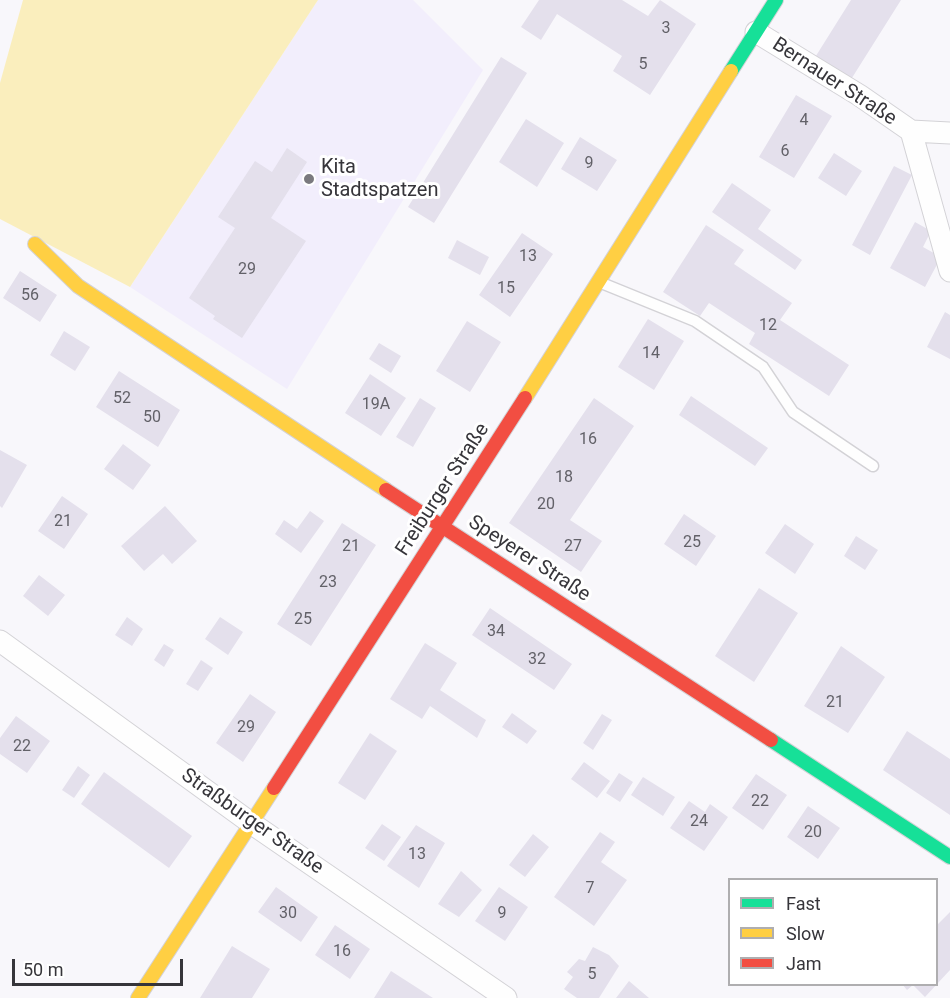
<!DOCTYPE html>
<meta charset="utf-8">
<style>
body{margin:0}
#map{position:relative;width:950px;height:998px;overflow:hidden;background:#f8f7fb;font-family:Roboto,sans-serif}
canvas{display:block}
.legend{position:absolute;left:728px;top:878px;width:210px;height:108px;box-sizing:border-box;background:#fff;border:2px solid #afaeb0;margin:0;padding:8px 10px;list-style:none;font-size:18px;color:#36353a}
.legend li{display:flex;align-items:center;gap:12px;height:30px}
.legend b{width:30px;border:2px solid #afaeb0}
.scale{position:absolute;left:12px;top:959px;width:171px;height:27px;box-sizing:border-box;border:3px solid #36353a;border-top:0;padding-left:8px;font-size:18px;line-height:21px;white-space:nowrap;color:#36353a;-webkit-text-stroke:4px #fff;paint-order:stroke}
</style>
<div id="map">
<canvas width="950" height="998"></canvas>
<ul class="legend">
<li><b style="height:8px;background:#16e098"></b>Fast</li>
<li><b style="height:8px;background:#ffcf43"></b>Slow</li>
<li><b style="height:8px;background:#f24e42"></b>Jam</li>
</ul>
<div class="scale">50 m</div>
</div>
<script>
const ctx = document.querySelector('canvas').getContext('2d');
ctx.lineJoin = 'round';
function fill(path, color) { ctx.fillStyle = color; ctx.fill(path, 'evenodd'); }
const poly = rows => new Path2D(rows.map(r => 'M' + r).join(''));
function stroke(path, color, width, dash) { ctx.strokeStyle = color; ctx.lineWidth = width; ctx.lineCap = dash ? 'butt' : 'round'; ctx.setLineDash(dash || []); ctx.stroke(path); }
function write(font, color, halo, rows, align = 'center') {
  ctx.font = font + ' Roboto,sans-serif'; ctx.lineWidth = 6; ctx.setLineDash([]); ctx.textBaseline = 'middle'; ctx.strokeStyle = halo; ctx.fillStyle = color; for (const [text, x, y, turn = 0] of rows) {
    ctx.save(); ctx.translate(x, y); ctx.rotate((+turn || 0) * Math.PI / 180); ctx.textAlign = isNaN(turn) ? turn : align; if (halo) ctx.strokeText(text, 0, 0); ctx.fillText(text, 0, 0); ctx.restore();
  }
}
fill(poly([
 [318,0,413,0,483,70,287,389,130,287]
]), '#f2eefc');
fill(poly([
 [23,0,318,0,130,287,0,219,0,83]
]), '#faeebd');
fill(poly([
 [539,0,622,0,648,16,660,0,696,24,650,95,613,71,622,56,557,14,541,40,521,27],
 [851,0,901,0,850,81,814,59],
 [501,57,527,73,434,223,408,207],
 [796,95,832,116,794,178,759,157],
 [526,119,564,143,537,187,499,162],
 [580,137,617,160,597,191,561,169],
 [287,148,307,162,271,218,306,241,242,338,213,319,215,316,189,298,235,228,218,217,255,161,272,172],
 [834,153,862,171,846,196,818,178],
 [894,166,912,175,870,255,852,245],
 [732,183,771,210,758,229,802,260,795,270,712,212],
 [915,222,931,231,923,247,941,257,925,287,890,268],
 [706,225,744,250,734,264,792,303,780,320,849,365,829,396,749,344,755,333,709,303,700,316,663,292],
 [522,233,553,254,510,317,479,295],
 [457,240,489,257,480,275,448,258],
 [20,271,57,295,40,322,3,298],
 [945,312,950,315,950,359,927,347],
 [648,319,684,341,654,390,618,367],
 [467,321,501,342,470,392,436,371],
 [64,331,90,347,75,371,50,355],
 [379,343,401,356,391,373,369,359],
 [119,371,180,410,158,447,96,407],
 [370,374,406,398,381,436,345,413],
 [691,396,768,448,755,466,679,415],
 [420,398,436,408,413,447,396,437],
 [594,398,634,426,570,520,602,541,581,572,509,523],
 [123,444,151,465,133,490,104,469],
 [0,450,27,465,2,508,0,506],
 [62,496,88,514,64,549,38,531],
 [165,506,197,541,172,564,163,554,144,571,121,546],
 [310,511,324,521,301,553,275,534,284,520,297,529],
 [684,514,716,536,696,566,664,544],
 [342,523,376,545,311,646,277,624],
 [785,524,814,544,795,574,765,553],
 [856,536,878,550,865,570,844,556],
 [39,575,65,595,48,616,23,596],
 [759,588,798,613,754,682,715,656],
 [490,608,572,664,554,690,472,635],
 [127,617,143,629,132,646,115,635],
 [220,617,243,632,228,655,205,639],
 [425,643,457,663,440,690,486,720,477,738,430,706,422,719,390,699],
 [164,644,174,650,164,667,154,660],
 [841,646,885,677,848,733,804,706],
 [201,660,213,668,198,691,186,684],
 [250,694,276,712,243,762,216,743],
 [512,713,537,731,527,744,502,727],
 [602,714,612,720,593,750,583,743],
 [16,716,50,741,27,773,0,754,0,738],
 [907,731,950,759,950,815,883,770],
 [370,733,397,751,365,800,338,783],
 [584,762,610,781,597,798,571,779],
 [78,766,90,775,74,798,62,790],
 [104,772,192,836,169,868,81,804],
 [619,773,633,782,620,802,606,793],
 [756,774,787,795,763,830,732,808],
 [643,777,675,797,663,816,631,795],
 [689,801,705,812,710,804,728,817,704,851,670,828],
 [808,806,840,828,818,859,787,837],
 [382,824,401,837,384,861,365,848],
 [416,825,445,843,419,888,387,866],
 [600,832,615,842,601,862,627,880,594,926,554,897],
 [533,834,549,847,525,877,509,865],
 [461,871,482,890,459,917,438,904],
 [276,887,318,917,301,942,258,912],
 [499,887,528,907,505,941,475,921],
 [950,912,950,970,925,997,913,985,907,990,902,984,936,984,936,926],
 [335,925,370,949,350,979,315,955],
 [232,946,270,969,252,998,200,998],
 [593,947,609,955,619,966,599,998,577,998,564,989,573,977,567,972,579,959,585,961],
 [391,971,416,987,433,998,374,998],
 [629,981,649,998,616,998]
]), '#e4e0ec');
const lane = poly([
 [599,282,695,321,763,367,793,412,873,466]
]);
const street = poly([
 [756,32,859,95,911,131,950,133],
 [911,131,950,271],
 [0,641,251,823,506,998]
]);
const fast = poly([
 [731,71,776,0],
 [771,740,950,857]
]);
const slow = poly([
 [35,244,78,286,386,490],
 [525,398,731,71],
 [138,998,274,788]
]);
const jam = poly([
 [386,490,771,740],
 [274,788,525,398]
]);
stroke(lane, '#d3d2d6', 13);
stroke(street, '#d3d2d6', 23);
stroke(fast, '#d3d2d6', 16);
stroke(slow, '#d3d2d6', 16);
stroke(jam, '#d3d2d6', 16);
stroke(lane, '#fefefe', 10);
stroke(street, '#fefefe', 21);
stroke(fast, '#16e098', 14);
stroke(slow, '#ffcf43', 14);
stroke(jam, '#f24e42', 14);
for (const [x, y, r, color] of [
 [309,179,6,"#7a797e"]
]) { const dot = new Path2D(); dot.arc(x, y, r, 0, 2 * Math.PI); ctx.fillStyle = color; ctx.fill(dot); stroke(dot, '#fff', 2); }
write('16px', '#626168', null, [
 ["3",666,29],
 ["5",643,65],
 ["4",804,121],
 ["6",785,152],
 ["9",589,164],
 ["13",528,257],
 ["29",247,270],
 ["15",506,289],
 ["56",30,296],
 ["12",768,326],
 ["14",651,354],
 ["52",122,399],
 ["19A",376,405],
 ["50",152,418],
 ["16",588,440],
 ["18",564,478],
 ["20",546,505],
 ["21",63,522],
 ["25",692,543],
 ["21",351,547],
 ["27",573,547],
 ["23",328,583],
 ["25",303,620],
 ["34",496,632],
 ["32",537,660],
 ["21",835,703],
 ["29",246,728],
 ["22",22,747],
 ["22",760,802],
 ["24",699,822],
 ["20",813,833],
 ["13",417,855],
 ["7",590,889],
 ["30",288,914],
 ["9",502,914],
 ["16",342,952],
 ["5",592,975]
]);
write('20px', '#36353a', '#fff', [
 ["Bernauer Straße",834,82,33],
 ["Freiburger Straße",443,490,-57],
 ["Speyerer Straße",529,559,33],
 ["Straßburger Straße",252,822,35]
]);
write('20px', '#36353a', '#fff', [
 ["Kita",321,168],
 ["Stadtspatzen",321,191]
], 'left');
</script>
